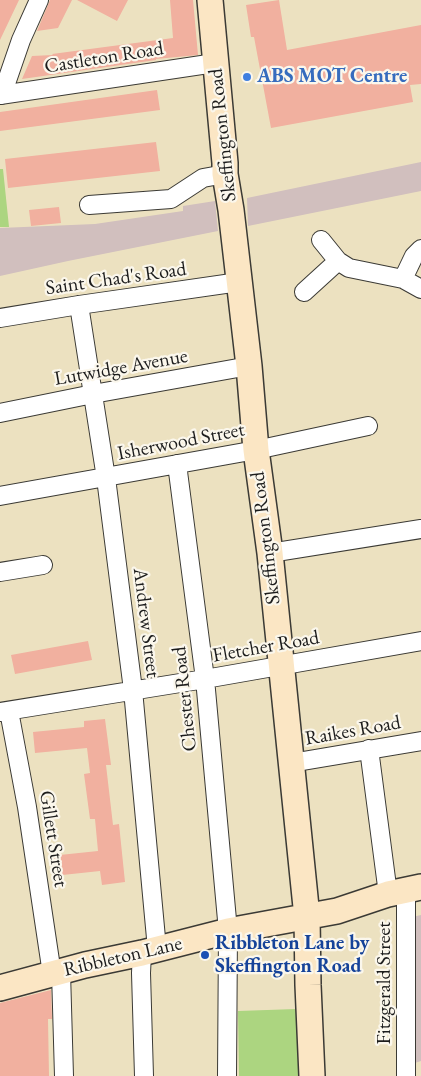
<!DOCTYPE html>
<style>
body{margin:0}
canvas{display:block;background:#ece1c0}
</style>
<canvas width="421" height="1076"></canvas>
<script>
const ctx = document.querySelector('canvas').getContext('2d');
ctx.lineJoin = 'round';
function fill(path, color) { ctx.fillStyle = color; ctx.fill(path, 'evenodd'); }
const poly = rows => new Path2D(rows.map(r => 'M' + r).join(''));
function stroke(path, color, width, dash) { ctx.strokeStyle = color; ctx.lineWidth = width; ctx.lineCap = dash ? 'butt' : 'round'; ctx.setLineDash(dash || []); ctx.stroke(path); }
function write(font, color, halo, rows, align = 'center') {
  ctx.font = font + ' "EB Garamond",serif'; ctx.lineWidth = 4.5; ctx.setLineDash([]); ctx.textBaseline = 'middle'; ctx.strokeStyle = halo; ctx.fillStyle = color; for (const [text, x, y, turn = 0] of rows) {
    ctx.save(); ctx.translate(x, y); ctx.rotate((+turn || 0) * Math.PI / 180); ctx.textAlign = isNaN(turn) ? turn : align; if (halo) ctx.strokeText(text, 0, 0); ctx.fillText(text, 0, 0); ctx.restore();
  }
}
fill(poly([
 [421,162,421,191,248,226,247,198],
 [215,201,218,231,68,261,0,276,0,228,95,224,183,211,183,206],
 [421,915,421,1061,412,1064,412,917]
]), '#d1bfbe');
fill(poly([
 [0,169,3,169,9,227,0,227],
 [296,1009,299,1076,239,1076,238,1011]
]), '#acd580');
fill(poly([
 [0,0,19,0,0,40],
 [50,0,72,0,58,28,37,31],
 [77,0,128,0,117,21],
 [170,0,193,0,198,55,156,59,156,60,22,79,32,56,53,55,52,54,173,38],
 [279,0,287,50,421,25,421,84,410,85,413,102,271,128,254,37,251,37,246,5],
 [157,90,160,110,0,131,0,112],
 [156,142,160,171,8,188,5,159],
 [59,207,61,223,31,226,29,210],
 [88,641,92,660,15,674,11,655],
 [105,719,111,765,106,765,113,825,119,824,125,882,102,885,100,871,53,876,50,856,98,851,95,819,90,819,84,774,90,773,87,748,35,753,33,732,84,727,84,721],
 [51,990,52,1019,48,1019,49,1076,0,1076,0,1003]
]), '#f1b09f');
const street = poly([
 [0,95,215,63],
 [2,95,21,40,39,0],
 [89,205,171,199,203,178,225,174],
 [321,240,338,261,349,268,403,279,421,289],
 [403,279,414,256,421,249],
 [304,292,338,261],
 [79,305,106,478,133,690,157,949],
 [0,318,79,305,239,282],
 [0,413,93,394,249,366],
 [177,464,205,679,228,931,227,1076],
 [0,496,256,450,368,426],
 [270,553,421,529],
 [0,572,43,565],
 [9,711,27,807,52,974],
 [0,712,205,679,421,641],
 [369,749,388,894],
 [291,763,421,741],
 [142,953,141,973,144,1076],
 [61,972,64,1076],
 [406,1076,406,890]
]);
const secondary = poly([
 [210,0,225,163,225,174,231,210,249,366,256,450,270,553,307,917,308,985,312,1076],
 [0,988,85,965,142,953,228,931,337,911,388,894,421,887]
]);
stroke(street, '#3b3a35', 20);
stroke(secondary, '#3b3a35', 28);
stroke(street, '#fff', 18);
stroke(secondary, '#fbe6c4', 25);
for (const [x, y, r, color] of [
 [247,77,5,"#3f7fe0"],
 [205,955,5,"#1a4fb4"]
]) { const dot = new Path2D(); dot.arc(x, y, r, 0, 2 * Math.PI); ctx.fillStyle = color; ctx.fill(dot); stroke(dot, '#fbf7ec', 2); }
write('20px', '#1c1c1c', '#fbf7ec', [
 ["Castleton Road",104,58,-9],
 ["Skeffington Road",223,135,-96],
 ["Saint Chad's Road",116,279,-8],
 ["Lutwidge Avenue",121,368,-10],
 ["Isherwood Street",181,442,-11],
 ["Skeffington Road",266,538,-97],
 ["Andrew Street",146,623,83],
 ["Fletcher Road",266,647,-10],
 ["Chester Road",185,699,-96],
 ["Raikes Road",353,731,-10],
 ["Gillett Street",53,839,81],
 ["Ribbleton Lane",123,957,-13],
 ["Fitzgerald Street",385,983,-90]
]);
write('bold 20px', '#366cbe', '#fbf7ec', [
 ["ABS MOT Centre",257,77]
], 'left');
write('bold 20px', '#164399', '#fbf7ec', [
 ["Ribbleton Lane by",215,944],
 ["Skeffington Road",215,967]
], 'left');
</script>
